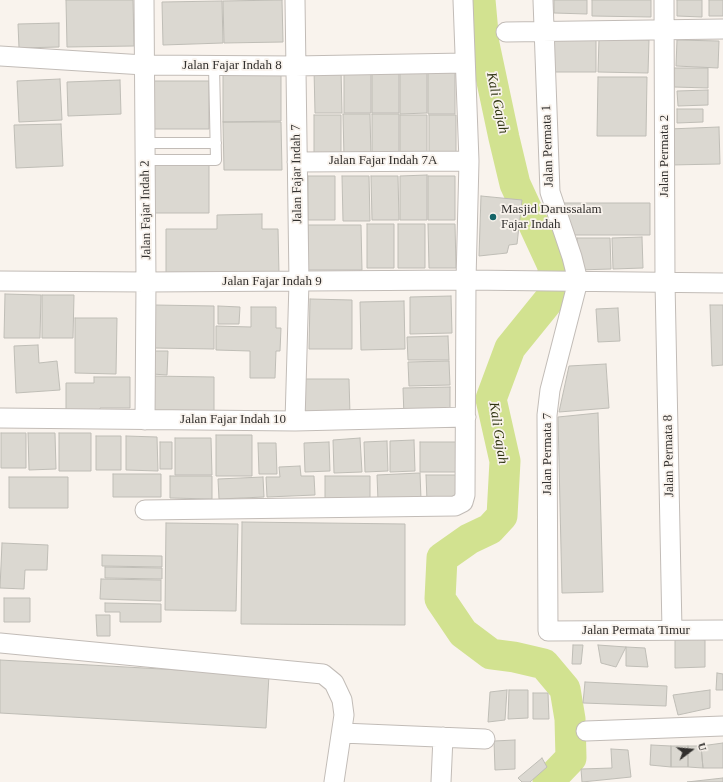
<!DOCTYPE html>
<style>
body{margin:0}
#map{position:relative;width:723px;height:782px;overflow:hidden;background:#f9f3ed;font-family:"Times New Roman",serif}
canvas{display:block}
.north{position:absolute;left:671px;top:730px;width:40px;height:40px;-webkit-text-stroke:3px #f9f3ed;paint-order:stroke;rotate:74deg;font-size:11px;font-weight:700;line-height:16px;text-align:center;color:#32302e}
.north::after{content:'';display:block;margin:auto;width:14px;height:18px;background:#32302e;clip-path:polygon(50% 0,100% 100%,50% 72%,0 100%)}
</style>
<div id="map">
<canvas width="723" height="782"></canvas>
<div class="north">U</div>
</div>
<script>
const ctx = document.querySelector('canvas').getContext('2d');
ctx.lineJoin = 'round';
const poly = rows => new Path2D(rows.map(r => 'M' + r).join(''));
function stroke(path, color, width, dash) { ctx.strokeStyle = color; ctx.lineWidth = width; ctx.lineCap = dash ? 'butt' : 'round'; ctx.setLineDash(dash || []); ctx.stroke(path); }
function fill(path, color) { ctx.fillStyle = color; ctx.fill(path, 'evenodd'); }
function write(font, color, halo, rows, align = 'center') {
  ctx.font = font + ' "Times New Roman",serif'; ctx.lineWidth = 3.5; ctx.setLineDash([]); ctx.textBaseline = 'middle'; ctx.strokeStyle = halo; ctx.fillStyle = color; for (const [text, x, y, turn = 0] of rows) {
    ctx.save(); ctx.translate(x, y); ctx.rotate((+turn || 0) * Math.PI / 180); ctx.textAlign = isNaN(turn) ? turn : align; if (halo) ctx.strokeText(text, 0, 0); ctx.fillText(text, 0, 0); ctx.restore();
  }
}
stroke(poly([
 [480,0,484,44,504,138,515,184,553,266,553,295,510,348,491,399,505,461,502,516,490,529,469,539,442,558,440,599,463,633,491,654,514,657,544,664,565,689,570,719,571,758,548,782]
]), '#d2e290', 31);
const building = poly([
 [66,0,133,0,134,46,67,47,66,0],
 [282,0,283,42,224,43,223,1,282,0],
 [554,0,587,0,587,14,554,13,554,0],
 [592,0,651,0,651,17,592,16,592,0],
 [677,0,702,0,702,17,677,16,677,0],
 [709,0,723,0,723,16,709,16,709,0],
 [222,1,223,43,163,45,162,2,222,1],
 [59,23,59,47,19,48,18,24,59,23],
 [553,37,596,37,596,72,552,72,553,37],
 [599,39,649,40,648,73,598,72,599,39],
 [677,40,719,41,718,68,676,66,677,40],
 [674,68,708,68,708,88,674,87,674,68],
 [314,69,341,69,342,113,315,113,314,69],
 [344,69,371,69,371,113,344,113,344,69],
 [372,69,399,69,399,113,372,113,372,69],
 [400,69,427,69,427,113,400,114,400,69],
 [428,70,455,70,455,114,428,114,428,70],
 [223,74,281,74,281,121,223,122,223,74],
 [598,77,647,77,646,136,597,136,598,77],
 [60,79,62,120,19,122,17,81,60,79],
 [120,80,121,114,68,116,67,82,120,80],
 [151,81,209,81,209,129,151,129,151,81],
 [708,90,708,105,678,106,677,91,708,90],
 [677,109,703,109,703,122,677,123,677,109],
 [343,114,370,114,371,158,344,158,343,114],
 [372,114,399,114,399,158,372,158,372,114],
 [314,115,341,115,341,159,314,159,314,115],
 [400,115,427,115,427,159,400,159,400,115],
 [429,115,456,115,456,159,429,159,429,115],
 [223,122,281,122,282,170,224,170,223,122],
 [61,124,63,166,16,168,14,125,61,124],
 [719,127,720,164,670,165,669,129,719,127],
 [151,165,209,165,209,213,151,213,151,165],
 [427,175,427,220,400,220,400,176,427,175],
 [308,176,335,176,335,220,308,220,308,176],
 [342,176,369,176,370,221,343,221,342,176],
 [371,176,398,176,399,220,372,220,371,176],
 [428,176,455,176,455,220,428,220,428,176],
 [481,196,522,200,517,244,509,245,507,253,479,256,481,196],
 [556,203,650,203,650,235,567,235,556,203],
 [262,214,262,229,278,229,279,274,166,274,166,229,217,229,217,215,262,214],
 [367,224,394,224,394,268,367,268,367,224],
 [398,224,425,224,425,268,398,268,398,224],
 [428,224,455,224,456,268,429,268,428,224],
 [308,225,361,225,362,270,308,270,308,225],
 [642,237,643,268,613,269,612,238,642,237],
 [577,238,610,238,611,269,578,270,577,238],
 [5,294,41,295,40,338,4,338,5,294],
 [42,295,74,295,73,338,42,338,42,295],
 [451,296,452,333,410,334,410,297,451,296],
 [310,299,352,300,352,349,309,349,310,299],
 [404,301,405,349,361,350,360,302,404,301],
 [154,305,214,306,214,349,154,348,154,305],
 [710,305,723,305,723,365,712,366,710,305],
 [218,306,240,307,239,324,218,324,218,306],
 [251,307,276,307,276,328,281,328,280,351,276,351,275,378,250,378,250,351,216,350,216,326,251,327,251,307],
 [618,308,620,341,598,342,596,309,618,308],
 [75,318,117,318,116,374,75,373,75,318],
 [448,336,449,360,408,360,407,337,448,336],
 [38,345,39,363,57,361,60,390,16,393,14,346,38,345],
 [153,351,168,351,167,375,152,374,153,351],
 [449,361,450,385,409,386,408,362,449,361],
 [606,364,609,408,559,412,569,366,606,364],
 [151,376,214,377,214,415,151,415,151,376],
 [94,377,130,377,130,408,100,408,100,415,66,415,66,383,94,383,94,377],
 [302,379,349,379,350,415,302,416,302,379],
 [450,387,450,416,404,417,403,388,450,387],
 [598,413,603,592,562,593,558,417,598,413],
 [1,433,26,433,26,468,1,468,1,433],
 [28,433,55,433,56,469,29,470,28,433],
 [59,433,91,433,91,471,59,471,59,433],
 [216,435,252,435,252,476,216,476,216,435],
 [96,436,121,436,121,470,96,470,96,436],
 [126,436,157,437,158,471,126,470,126,436],
 [175,438,211,438,212,475,175,475,175,438],
 [360,438,362,472,334,473,333,440,360,438],
 [414,440,415,471,390,472,390,441,414,440],
 [387,441,388,471,365,472,364,442,387,441],
 [160,442,172,442,172,469,160,469,160,442],
 [329,442,330,471,305,472,304,443,329,442],
 [420,442,457,442,457,472,420,472,420,442],
 [258,443,276,443,277,474,259,474,258,443],
 [300,466,301,476,314,476,315,495,267,497,266,477,280,477,279,467,300,466],
 [420,473,421,499,378,501,377,475,420,473],
 [113,474,161,474,161,497,113,497,113,474],
 [426,475,457,475,458,500,427,501,426,475],
 [170,476,212,476,212,499,170,498,170,476],
 [325,476,370,476,370,501,325,501,325,476],
 [9,477,68,477,68,508,9,508,9,477],
 [263,477,264,497,219,499,218,479,263,477],
 [242,522,405,524,405,625,241,624,242,522],
 [166,523,238,524,236,611,165,610,166,523],
 [2,543,48,545,47,570,25,570,24,589,0,588,2,543],
 [102,555,162,556,162,567,102,566,102,555],
 [105,567,162,568,162,579,105,578,105,567],
 [101,579,161,580,161,601,100,599,101,579],
 [4,598,30,598,30,622,4,622,4,598],
 [105,603,161,604,161,622,120,622,120,612,105,612,105,603],
 [96,615,110,615,110,636,97,636,96,615],
 [675,637,705,640,705,667,675,668,675,637],
 [573,645,583,645,581,664,572,664,573,645],
 [598,645,626,647,616,667,601,663,598,645],
 [626,647,645,648,648,667,626,666,626,647],
 [0,660,269,675,266,728,0,713,0,660],
 [717,673,723,674,723,690,716,690,717,673],
 [585,682,667,686,666,706,583,703,585,682],
 [507,690,505,720,488,722,490,692,507,690],
 [509,690,528,690,528,718,508,719,509,690],
 [710,690,710,708,678,715,673,695,710,690],
 [533,693,548,693,549,719,533,719,533,693],
 [515,740,515,769,495,770,494,741,515,740],
 [723,743,723,768,703,768,701,746,723,743],
 [651,745,671,746,671,767,650,765,651,745],
 [671,746,688,746,688,767,671,767,671,746],
 [688,746,701,746,703,768,688,767,688,746],
 [611,749,628,750,631,777,582,782,581,769,612,768,611,749],
 [542,758,547,767,530,782,522,782,518,778,542,758],
 [723,778,723,782,687,782,723,778]
]);
fill(building, '#dbd8d1');
stroke(building, '#bfbdb6', 1);
const service = poly([
 [145,143,216,143],
 [145,160,216,160,214,66]
]);
const minor = poly([
 [144,0,146,282,145,420],
 [295,0,299,282,295,421],
 [543,0,550,192,572,257,578,281,550,390,547,415,548,631,723,630],
 [664,0,665,282,672,630],
 [506,32,723,29],
 [0,56,144,65,295,66,465,63],
 [297,162,469,161],
 [0,281,146,282,466,280,723,283],
 [0,418,295,421,466,417],
 [145,510,455,506,463,502,465,495,466,280,469,161,463,0],
 [0,643,323,674,334,683,342,700,344,715,334,782],
 [586,731,723,726],
 [342,733,485,739],
 [441,782,443,737]
]);
stroke(service, '#c2bcb7', 12);
stroke(minor, '#c2bcb7', 21);
stroke(service, '#fff', 10);
stroke(minor, '#fff', 19);
for (const [x, y, r, color] of [
 [493,217,4,"#146467"]
]) { const dot = new Path2D(); dot.arc(x, y, r, 0, 2 * Math.PI); ctx.fillStyle = color; ctx.fill(dot); stroke(dot, '#f9f3ed', 1.5); }
write('13px', '#32302e', '#f9f3ed', [
 ["Jalan Fajar Indah 8",232,66],
 ["Jalan Permata 1",548,146,-92],
 ["Jalan Permata 2",665,156,-90],
 ["Jalan Fajar Indah 7A",383,161],
 ["Jalan Fajar Indah 7",297,174,-91],
 ["Jalan Fajar Indah 2",146,210,-91],
 ["Jalan Fajar Indah 9",272,282],
 ["Jalan Fajar Indah 10",233,420],
 ["Jalan Permata 7",548,454,-90],
 ["Jalan Permata 8",669,456,-91],
 ["Jalan Permata Timur",636,631]
]);
write('13px', '#32302e', '#f9f3ed', [
 ["Masjid Darussalam",501,210],
 ["Fajar Indah",501,225]
], 'left');
write('italic 14px', '#2f3412', '#f9f3ed', [
 ["Kali Gajah",497,103,78],
 ["Kali Gajah",498,433,81]
]);
</script>
